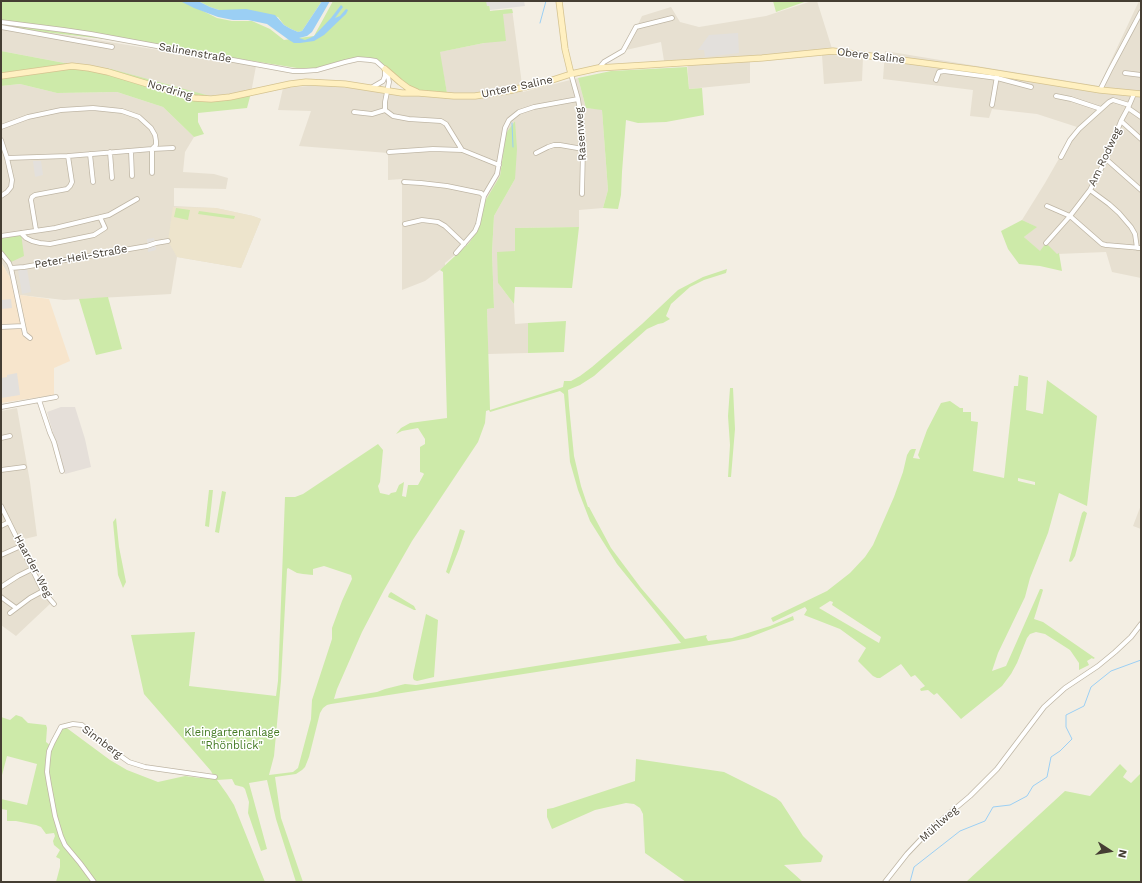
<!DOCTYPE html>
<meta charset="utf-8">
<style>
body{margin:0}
#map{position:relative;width:1142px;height:883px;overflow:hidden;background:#f3eee3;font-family:"Work Sans",sans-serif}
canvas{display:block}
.frame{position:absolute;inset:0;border:2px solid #453e33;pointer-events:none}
.north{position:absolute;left:1090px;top:831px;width:40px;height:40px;-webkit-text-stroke:3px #fff;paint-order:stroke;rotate:102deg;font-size:11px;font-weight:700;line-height:16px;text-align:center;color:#453e33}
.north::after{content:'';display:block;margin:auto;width:14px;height:18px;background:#453e33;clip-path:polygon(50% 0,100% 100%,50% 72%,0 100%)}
</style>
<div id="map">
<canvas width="1142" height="883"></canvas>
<div class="frame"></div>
<div class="north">N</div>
</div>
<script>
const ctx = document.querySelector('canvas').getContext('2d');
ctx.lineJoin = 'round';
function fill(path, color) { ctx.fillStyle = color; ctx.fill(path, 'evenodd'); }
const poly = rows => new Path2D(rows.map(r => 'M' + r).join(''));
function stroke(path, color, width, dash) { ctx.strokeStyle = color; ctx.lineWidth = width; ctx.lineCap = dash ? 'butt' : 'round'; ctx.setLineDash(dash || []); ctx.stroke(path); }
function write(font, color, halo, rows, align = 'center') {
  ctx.font = font + ' "Work Sans",sans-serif'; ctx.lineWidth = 3; ctx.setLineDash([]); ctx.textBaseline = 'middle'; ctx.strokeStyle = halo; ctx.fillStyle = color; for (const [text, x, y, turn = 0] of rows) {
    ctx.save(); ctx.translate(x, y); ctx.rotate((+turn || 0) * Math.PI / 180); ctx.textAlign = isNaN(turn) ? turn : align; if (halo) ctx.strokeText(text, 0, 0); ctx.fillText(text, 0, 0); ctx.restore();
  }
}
fill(poly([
 [812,1,817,1,834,55,863,57,862,81,824,84,822,55,750,61,750,83,689,89,687,59,664,61,661,42,626,50,642,16,671,7,680,22,699,27,766,16],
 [1139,1,1141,1,1141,278,1112,272,1106,252,1057,254,1040,252,1024,237,1036,227,1022,220,1045,183,1077,127,1037,114,992,109,989,118,970,116,973,90,883,79,885,51,1099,86],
 [512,9,523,92,578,78,586,108,602,109,608,190,603,208,579,210,579,227,515,228,515,251,498,283,514,304,515,324,528,323,528,353,488,354,487,309,494,308,492,252,494,216,515,179,515,121,506,133,500,176,484,203,478,230,469,243,445,263,445,266,425,281,402,290,402,179,388,180,388,153,299,146,311,111,278,110,283,88,322,85,448,98,439,52,484,43,490,11],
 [1,26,24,28,256,66,251,93,210,96,75,65,1,51],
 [20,84,57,93,117,92,163,107,194,137,185,152,183,172,214,174,228,178,226,189,174,188,174,206,216,208,253,216,261,219,241,268,177,257,171,294,64,300,20,295,1,262,1,86],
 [17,408,30,482,37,536,16,541,39,588,51,603,16,636,1,625,1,411],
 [1141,505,1141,529,1133,526]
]), '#e7e0d1');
fill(poly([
 [1,262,20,295,49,299,70,361,54,368,54,395,1,403]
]), '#f7e5cc');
fill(poly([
 [61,407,75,407,85,439,91,467,65,474,47,412]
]), '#e5dfd9');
fill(poly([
 [173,207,216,208,253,216,261,219,241,268,177,257,168,241]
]), '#ede4cc');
fill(poly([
 [1,1,183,1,217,18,232,21,252,21,270,29,284,40,314,36,333,1,489,1,490,11,512,9,513,13,503,14,506,41,484,43,440,52,447,93,411,89,376,61,355,60,316,68,297,68,139,43,1,27],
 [198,1,322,1,302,31,298,32,291,29,284,25,278,17,228,10,219,10,210,7],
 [773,1,807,1,776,12],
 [1,51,75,65,111,69,210,96,251,93,247,108,198,113,198,122,204,134,194,137,163,107,117,92,57,93,20,84,1,86],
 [687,67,689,89,702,88,704,115,666,122,638,123,626,120,622,172,621,195,618,209,603,208,608,190,602,110,586,108,578,78,611,71],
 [515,121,517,149,515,179,494,216,492,252,494,308,487,309,490,410,563,387,564,381,571,381,580,376,592,367,642,324,678,290,703,277,727,269,726,273,704,280,690,287,671,304,666,316,670,319,663,323,658,324,647,329,594,376,580,385,568,390,569,406,574,456,581,486,588,507,589,507,611,548,641,588,685,639,707,635,706,637,708,641,732,638,770,626,793,616,794,620,748,638,729,642,331,704,327,705,323,708,320,713,309,757,305,767,302,770,296,774,275,777,281,818,303,882,296,882,276,819,267,780,249,783,267,849,261,851,248,813,249,802,245,789,243,787,235,785,232,779,217,780,227,794,234,805,265,882,56,882,60,867,60,859,56,857,60,850,54,845,53,841,55,836,54,833,46,834,41,827,36,825,16,821,7,821,7,810,1,809,1,799,27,805,37,764,7,756,1,779,1,717,10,720,16,715,22,717,28,723,46,725,47,728,46,742,51,746,64,726,110,760,127,770,158,782,185,776,200,778,200,777,214,777,211,771,144,694,131,635,195,632,189,686,276,696,278,681,285,497,295,497,303,494,378,444,383,450,380,482,378,486,380,493,389,495,391,493,396,492,399,485,404,482,402,496,406,497,408,485,418,485,424,474,423,473,420,472,420,447,425,444,425,439,418,428,402,431,396,434,401,428,410,423,447,418,443,272,440,270,469,243,478,230,484,203,500,176,506,133],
 [560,391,564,394,570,462,578,490,590,521,617,564,681,643,416,685,405,684,385,689,377,692,334,699,337,689,362,632,384,590,412,541,478,442,485,423,486,411,489,410,490,412],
 [324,566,351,575,352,579,342,601,332,628,332,639,312,700,311,719,298,768,293,772,269,775,274,756,281,681,287,569,288,568,297,573,303,574,313,575,313,569],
 [176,208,190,210,188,220,174,217],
 [199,211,235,216,234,219,198,214],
 [1022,220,1037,227,1024,237,1040,251,1046,243,1057,254,1059,253,1062,271,1040,266,1019,264,1008,249,1001,231],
 [579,227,572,288,515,287,514,304,498,283,497,252,515,251,515,228],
 [21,233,24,256,9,263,1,253,1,236],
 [108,297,122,349,96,355,79,299],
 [566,321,564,352,528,353,528,323],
 [1019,375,1028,377,1026,410,1043,414,1047,380,1097,416,1087,506,1059,493,1048,533,1030,578,1025,597,998,653,992,671,1006,666,1040,589,1042,589,1043,590,1034,619,1043,622,1095,658,1093,659,1092,658,1087,661,1089,665,1079,670,1079,663,1070,650,1045,634,1036,632,1030,634,1027,638,1017,663,1011,674,1002,686,961,719,937,693,934,695,928,690,921,691,920,689,925,686,915,675,911,677,901,664,880,678,877,678,873,676,858,661,866,648,840,629,804,615,807,610,805,607,773,622,771,618,827,591,850,573,865,557,873,545,894,497,903,472,907,455,910,450,912,449,916,449,913,458,920,459,918,455,927,430,941,403,950,401,960,408,963,408,963,412,971,412,971,421,978,422,973,471,1004,478,1014,386,1018,386],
 [1018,478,1035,482,1035,485,1018,481],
 [830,601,833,602,832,605,881,637,879,643,819,608],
 [730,388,733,388,735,429,731,477,728,477,730,445,728,416],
 [209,490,213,490,209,527,205,526],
 [222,491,226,492,219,533,215,532],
 [1084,511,1087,513,1075,556,1072,561,1070,562,1069,561,1082,513],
 [116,518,119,547,126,582,123,588,118,575,113,522],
 [460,529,465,531,459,549,449,574,446,572],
 [391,592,414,606,416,610,414,610,388,597,389,594],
 [426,614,438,620,434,677,417,681,414,680,413,678,413,675],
 [636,759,724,772,776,798,781,802,803,836,823,856,821,862,784,865,803,882,686,882,645,853,643,814,640,808,634,804,626,803,595,810,552,829,547,817,547,809,553,808,635,781],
 [1120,764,1127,771,1123,777,1131,783,1141,773,1141,882,966,882,1065,791,1090,796]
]), '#cdeaa9');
fill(poly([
 [486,1,524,1,525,6,490,10,490,6,487,6],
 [738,33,739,53,705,57,704,50,698,50,709,35],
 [33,161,41,161,43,175,35,177],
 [154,238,156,250,148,252,147,239],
 [27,269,31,292,22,294,18,270],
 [11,299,12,308,1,309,1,300],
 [17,373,20,395,1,398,1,378,7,377,7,375]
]), '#e3e0dc');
fill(poly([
 [180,1,198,1,210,7,219,10,246,9,275,15,284,25,291,29,298,32,302,31,322,1,330,1,312,32,307,36,299,38,305,40,310,38,314,36,331,18,341,5,343,7,335,18,340,16,346,9,348,10,346,14,324,35,314,41,300,43,294,43,289,40,267,24,248,20,233,20,218,17,194,8]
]), '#9bcff4');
stroke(poly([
 [540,23,546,1],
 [512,123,513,147],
 [910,882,914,867,960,831,985,821,993,807,1010,805,1027,796,1033,786,1047,777,1051,757,1060,751,1072,739,1066,727,1066,715,1084,706,1091,687,1111,671,1141,660]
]), '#9bcff4', 1);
const street = poly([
 [1,22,64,30,91,34,293,71,303,71,317,70,345,62,358,59,370,60,376,61,385,69,388,76,389,82,385,102,385,110,393,116,409,119,441,121,446,124,462,150],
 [1,27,112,47],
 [599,68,604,62,623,51,636,27,672,18],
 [1125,73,1141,75],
 [571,74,578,99,582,124,583,149,582,194],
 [936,80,939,72,944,71,997,78,1031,87],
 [371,88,383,81,385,76,385,70],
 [1100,90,1110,70,1141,12],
 [1056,96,1071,99,1101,109],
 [992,105,997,76],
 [1128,108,1141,117],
 [354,112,372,114,385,110],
 [1121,121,1141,139],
 [1,127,28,117,61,110,93,108,122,111,139,117,151,128,155,135,156,141,156,145,152,149],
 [1,140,7,158,12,180,11,187,7,192,1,196],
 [152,149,173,148],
 [131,151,132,176],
 [110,152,112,178],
 [389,152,433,149,462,150,499,165],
 [536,153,548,147,554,145,560,145,583,149],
 [90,154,93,182],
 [1061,157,1070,140,1079,129,1109,102,1113,100,1129,105],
 [7,158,68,156,152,149,152,173],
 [1106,159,1141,190],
 [404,182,421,183,447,186,481,193,484,196],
 [1090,190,1109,204,1119,213,1131,227,1135,234,1137,248],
 [1047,206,1070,216,1102,244,1106,245,1141,248],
 [405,224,422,220,438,222,445,226,464,244],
 [36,230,31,200,32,197,35,195,67,189,70,186,72,182,68,156],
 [21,233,26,238,32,241,40,243,50,244,94,235,105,228,100,217],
 [1,236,55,228,109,215,137,199],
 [1046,243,1070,216,1090,190,1106,159,1121,121,1128,108,1134,94],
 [1,253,9,263,11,268,25,334,30,338],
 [456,253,475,231,478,224,484,196,497,174,505,128,509,120,519,112,534,107,578,99],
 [11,268,24,267,147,246,156,243,168,241],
 [1,327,23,326],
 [39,400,50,433,54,442,62,471],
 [1,407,56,397],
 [1,438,10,436],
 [1,470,24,467],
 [1,506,43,591,54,604],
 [1,526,9,522],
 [1,555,21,546],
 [1,587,18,576,32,569],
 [1,597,16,608],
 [10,613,30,598,43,591],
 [94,882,80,863,65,845,61,836,55,816,49,784,47,772,48,760,49,751,53,742,61,727,73,724,82,725,112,750,129,762,145,767,215,777],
 [885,882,907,854,924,836,938,823,970,796,997,769,1044,707,1065,688,1098,666,1115,652,1131,637,1141,624]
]);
const secondary = poly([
 [559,1,565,49,571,74],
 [385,69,400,82,408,88,417,92],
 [1,76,72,66,89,68,108,72,194,98,211,99,230,97,290,84,306,82,345,84,402,93,419,93,454,96,475,96,513,90,516,89,546,82,571,74,598,68,762,58,833,51,977,70,1100,90,1141,94]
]);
stroke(street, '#bfb6a5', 5.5);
stroke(secondary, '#d5c390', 7);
stroke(street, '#fff', 4);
stroke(secondary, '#fff0c1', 5.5);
write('11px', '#453e33', '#fff', [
 ["Salinenstraße",195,53,10],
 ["Obere Saline",871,56,7],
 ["Untere Saline",517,87,-12],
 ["Nordring",170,90,16],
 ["Rasenweg",581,134,-94],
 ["Am Rodweg",1105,157,-65],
 ["Peter-Heil-Straße",81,257,-10],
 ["Haarder Weg",33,566,62],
 ["Sinnberg",102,742,37],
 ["Mühlweg",939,824,-42]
]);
write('11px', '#447a23', '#fff', [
 ["Kleingartenanlage",232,733],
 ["\"Rhönblick\"",232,746]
]);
</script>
